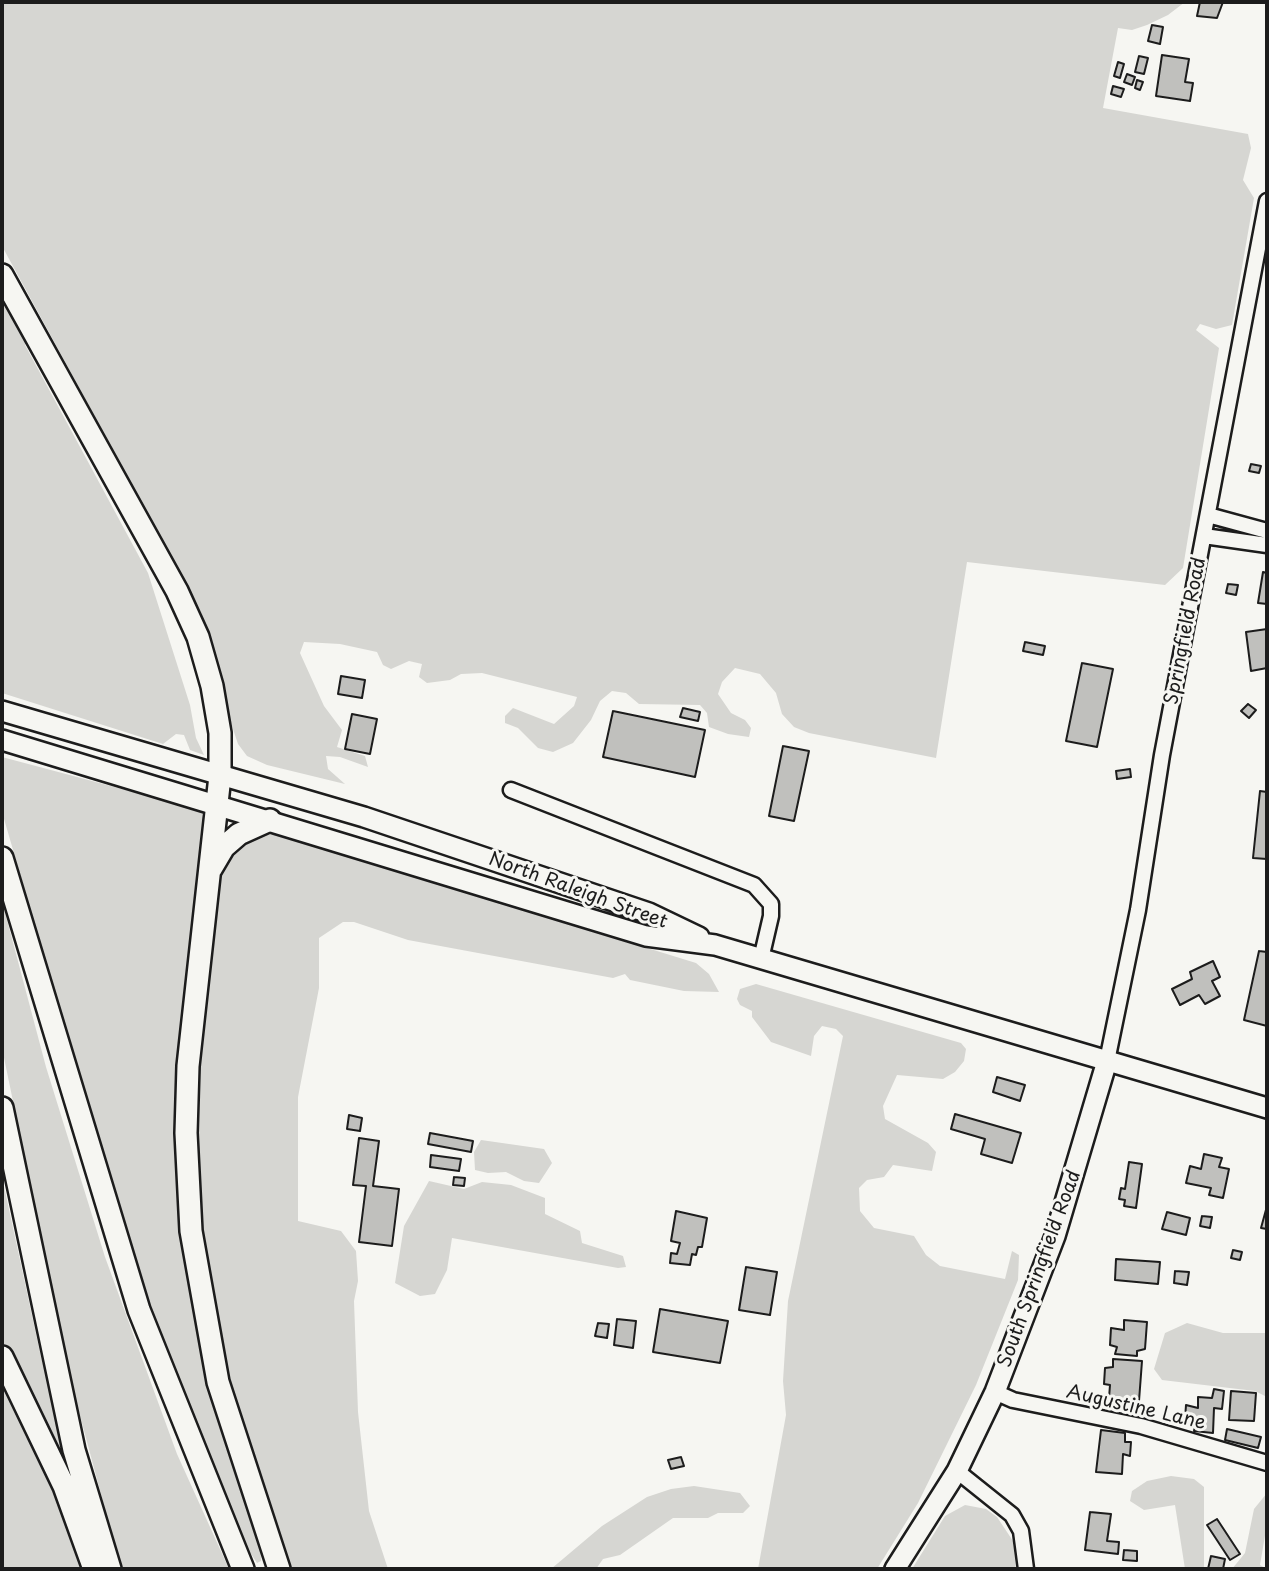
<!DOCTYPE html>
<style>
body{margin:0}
#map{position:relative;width:1269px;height:1571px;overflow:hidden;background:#f6f6f2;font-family:"Playpen Sans",sans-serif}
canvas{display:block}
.frame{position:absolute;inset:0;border:4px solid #1c1c1c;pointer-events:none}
</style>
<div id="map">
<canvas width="1269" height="1571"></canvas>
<div class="frame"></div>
</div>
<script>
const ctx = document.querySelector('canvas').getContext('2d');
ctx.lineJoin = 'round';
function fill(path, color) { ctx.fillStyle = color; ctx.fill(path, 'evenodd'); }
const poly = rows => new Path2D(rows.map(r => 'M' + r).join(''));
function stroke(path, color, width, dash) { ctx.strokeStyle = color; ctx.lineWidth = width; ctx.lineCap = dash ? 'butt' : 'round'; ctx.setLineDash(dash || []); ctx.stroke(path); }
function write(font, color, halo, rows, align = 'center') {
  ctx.font = font + ' "Playpen Sans",sans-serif'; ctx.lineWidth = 6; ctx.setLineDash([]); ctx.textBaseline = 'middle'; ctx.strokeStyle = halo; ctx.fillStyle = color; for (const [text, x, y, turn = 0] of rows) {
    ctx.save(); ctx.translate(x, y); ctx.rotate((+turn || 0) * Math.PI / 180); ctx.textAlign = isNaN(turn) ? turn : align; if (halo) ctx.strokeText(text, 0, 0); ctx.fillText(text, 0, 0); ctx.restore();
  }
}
fill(poly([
 [2,2,1185,2,1168,15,1147,25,1132,30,1118,28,1103,108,1248,134,1251,148,1243,180,1254,198,1232,325,1216,329,1200,324,1196,330,1219,348,1183,568,1165,585,967,562,936,758,809,733,794,727,782,714,776,693,760,674,735,668,722,682,718,694,731,713,745,720,751,728,749,737,728,734,709,727,707,713,700,705,639,704,626,693,612,691,600,701,591,720,573,743,553,752,538,748,518,728,505,723,505,716,513,708,554,724,574,706,577,697,482,673,461,674,450,680,427,683,419,677,422,664,409,661,391,669,383,665,377,652,340,644,304,642,300,653,324,706,342,730,337,747,365,756,368,767,340,757,326,756,328,769,345,784,267,765,247,756,238,744,224,702,218,666,201,612,2,246],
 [2,289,28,338,25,345,148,573,190,705,196,738,204,755,190,750,184,735,176,734,163,744,2,693],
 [2,757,201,810,203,819,186,989,180,1172,260,1537,261,1561,257,1563,238,1534,162,1341,130,1251,2,812],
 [266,834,283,836,696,963,709,974,719,992,684,991,630,980,625,974,613,978,408,940,354,922,343,922,319,938,319,988,298,1097,298,1221,341,1231,356,1251,358,1281,354,1301,358,1412,369,1511,388,1569,285,1569,226,1383,210,1312,194,1174,197,1079,215,910,221,876,230,855,247,840],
 [2,901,46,1067,105,1257,177,1454,229,1569,121,1569,71,1382,2,1048],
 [756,984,961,1043,966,1049,964,1061,955,1072,943,1079,897,1075,883,1106,885,1119,928,1143,936,1152,932,1171,893,1165,884,1177,867,1180,859,1188,860,1211,874,1228,914,1236,926,1255,940,1266,1005,1279,1012,1251,1019,1255,1018,1280,976,1385,918,1503,877,1569,758,1569,786,1415,783,1381,788,1301,843,1036,836,1029,822,1026,814,1036,811,1056,771,1042,752,1017,752,1011,740,1005,737,999,740,989],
 [481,1140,544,1149,552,1163,539,1183,524,1181,506,1172,488,1173,475,1170,474,1152],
 [2,1177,41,1357,89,1532,26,1389,2,1344],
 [429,1181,464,1189,482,1182,511,1185,545,1198,545,1214,580,1231,582,1243,623,1256,626,1267,618,1268,452,1238,447,1270,435,1294,420,1296,395,1283,404,1226],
 [1187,1323,1223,1333,1267,1333,1267,1397,1255,1391,1162,1380,1154,1369,1165,1333],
 [2,1372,38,1445,85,1569,2,1569],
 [1171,1476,1194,1479,1204,1487,1204,1569,1185,1569,1175,1505,1144,1510,1130,1501,1132,1491,1147,1481],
 [694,1486,740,1493,750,1506,743,1513,718,1513,708,1518,673,1518,620,1555,603,1559,596,1569,551,1569,602,1526,647,1497,671,1489],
 [1267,1493,1267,1524,1260,1565,1267,1569,1232,1569,1245,1553,1254,1509],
 [965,1505,986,1509,997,1517,1013,1541,1016,1569,912,1569,945,1516]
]), '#d6d6d2');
const building = poly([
 [1200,2,1223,2,1217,18,1197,16,1200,2],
 [1152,25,1163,27,1160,44,1148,41,1152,25],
 [1162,55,1189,59,1185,82,1193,83,1190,101,1156,96,1162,55],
 [1139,56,1148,58,1144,74,1135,72,1139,56],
 [1118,62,1124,64,1120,78,1114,76,1118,62],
 [1127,74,1135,77,1132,85,1124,82,1127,74],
 [1137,80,1143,82,1140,90,1135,88,1137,80],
 [1113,86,1124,89,1121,97,1111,94,1113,86],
 [1251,464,1261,466,1259,473,1249,471,1251,464],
 [1263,572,1267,573,1267,604,1258,603,1263,572],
 [1228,584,1238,585,1236,595,1226,593,1228,584],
 [1267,629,1267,668,1251,671,1246,632,1267,629],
 [1025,642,1045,646,1043,655,1023,651,1025,642],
 [1082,663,1113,669,1097,747,1066,741,1082,663],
 [341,676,365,680,362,698,338,694,341,676],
 [1248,704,1256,710,1249,718,1241,711,1248,704],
 [683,708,700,712,698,721,680,717,683,708],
 [613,711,705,730,695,777,603,757,613,711],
 [352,714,377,719,370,754,345,749,352,714],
 [783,746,809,751,794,821,769,816,783,746],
 [1130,769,1131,777,1117,779,1116,771,1130,769],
 [1260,791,1267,792,1267,859,1253,858,1260,791],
 [1259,951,1267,952,1267,1026,1244,1020,1259,951],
 [1213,961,1220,977,1212,981,1220,996,1205,1004,1199,995,1180,1005,1172,989,1192,979,1190,972,1213,961],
 [997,1077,1025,1085,1020,1101,993,1092,997,1077],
 [955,1114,1021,1133,1012,1163,981,1154,985,1139,951,1129,955,1114],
 [349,1115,362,1118,360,1131,347,1129,349,1115],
 [430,1133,473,1141,471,1152,428,1144,430,1133],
 [359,1138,379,1141,373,1186,399,1189,392,1246,359,1242,366,1186,353,1185,359,1138],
 [1204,1154,1222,1158,1219,1167,1229,1169,1223,1198,1209,1195,1211,1188,1186,1183,1190,1166,1201,1169,1204,1154],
 [431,1155,461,1159,459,1171,430,1167,431,1155],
 [1129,1162,1142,1164,1136,1208,1124,1206,1125,1200,1119,1199,1121,1188,1125,1189,1129,1162],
 [454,1177,465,1178,464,1186,453,1185,454,1177],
 [1267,1206,1267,1229,1261,1228,1267,1206],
 [676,1211,707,1218,702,1247,698,1247,696,1255,692,1254,690,1265,670,1263,671,1253,677,1254,680,1243,671,1241,676,1211],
 [1167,1212,1190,1218,1186,1235,1162,1229,1167,1212],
 [1202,1216,1212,1217,1210,1228,1200,1226,1202,1216],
 [1233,1250,1242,1252,1240,1260,1231,1258,1233,1250],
 [1116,1259,1160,1262,1158,1284,1115,1280,1116,1259],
 [746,1267,777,1272,770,1315,739,1310,746,1267],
 [1175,1271,1189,1272,1187,1285,1174,1283,1175,1271],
 [660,1309,728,1321,720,1363,653,1352,660,1309],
 [617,1319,636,1321,633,1348,614,1345,617,1319],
 [1124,1320,1147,1322,1145,1349,1137,1351,1137,1356,1115,1354,1117,1347,1110,1345,1111,1328,1124,1330,1124,1320],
 [598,1323,609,1324,607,1338,595,1336,598,1323],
 [1113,1359,1142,1361,1139,1401,1109,1398,1110,1385,1104,1384,1105,1368,1113,1367,1113,1359],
 [1214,1389,1224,1391,1222,1409,1214,1408,1213,1433,1194,1431,1196,1421,1185,1419,1186,1405,1198,1408,1198,1397,1212,1398,1214,1389],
 [1231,1391,1256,1393,1254,1421,1229,1420,1231,1391],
 [1227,1429,1261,1437,1258,1448,1225,1440,1227,1429],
 [1101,1430,1125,1433,1125,1442,1131,1442,1130,1456,1123,1454,1122,1474,1096,1472,1101,1430],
 [681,1457,684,1466,671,1469,668,1460,681,1457],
 [1090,1512,1111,1514,1107,1541,1119,1542,1118,1554,1085,1550,1090,1512],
 [1217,1519,1240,1554,1230,1560,1207,1525,1217,1519],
 [1124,1550,1137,1551,1137,1561,1123,1560,1124,1550],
 [1211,1556,1225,1559,1223,1569,1208,1569,1211,1556]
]);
fill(building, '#c0c0bd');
stroke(building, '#1c1c1c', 2);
const minor = poly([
 [1208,515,1267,531],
 [1204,536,1267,545],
 [511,790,754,885,771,904,771,916,761,959],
 [1107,1061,1138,910,1162,755,1267,201],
 [995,1392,1013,1400,1141,1426,1267,1463],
 [957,1471,1012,1515,1021,1531,1026,1569]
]);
const major = poly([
 [2,711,364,817,649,913,699,937],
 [2,740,646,936,715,945,1267,1108],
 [895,1569,957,1471,995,1392,1055,1236,1107,1061]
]);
const highway = poly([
 [2,275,177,591,198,637,212,686,220,733,220,776,188,1066,186,1133,191,1231,218,1382,279,1569],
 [2,858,139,1310,243,1569],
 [211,869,224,847,239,834,270,820],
 [2,1108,74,1450,110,1569],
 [2,1357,64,1486,94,1569]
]);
stroke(minor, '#1c1c1c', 19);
stroke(major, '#1c1c1c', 24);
stroke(highway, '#1c1c1c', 26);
stroke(minor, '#f6f6f2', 14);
stroke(major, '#f6f6f2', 19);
stroke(highway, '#f6f6f2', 21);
write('19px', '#1c1c1c', '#f6f6f2', [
 ["Springfield Road",1186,631,-79],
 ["North Raleigh Street",578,891,20],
 ["South Springfield Road",1040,1269,-70],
 ["Augustine Lane",1136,1408,13]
]);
</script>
